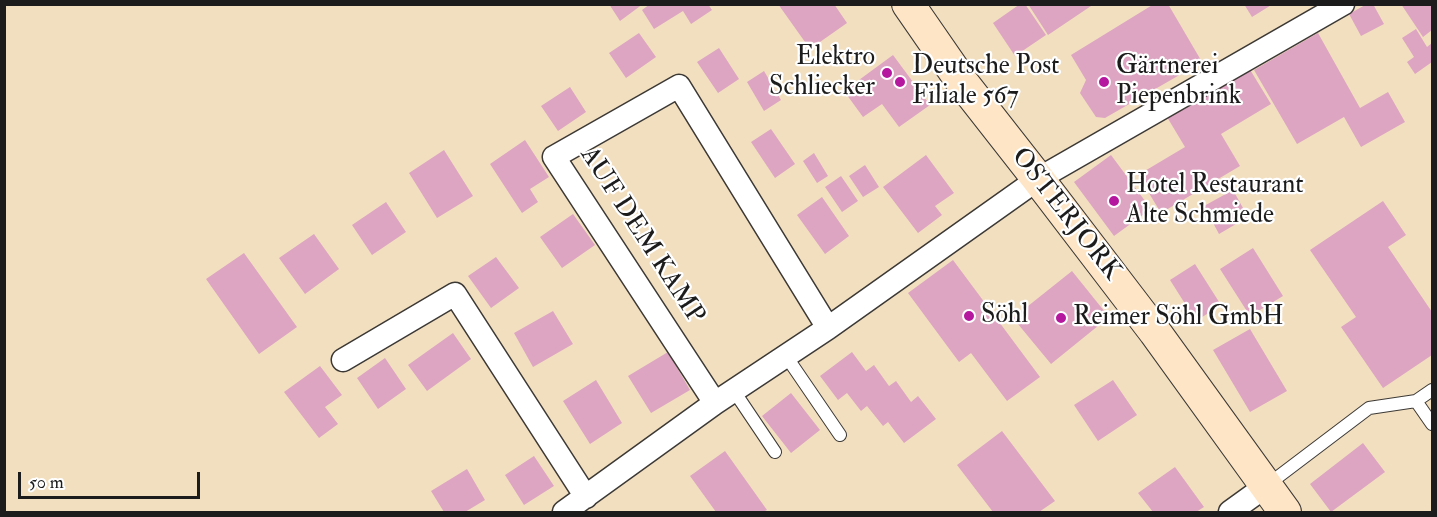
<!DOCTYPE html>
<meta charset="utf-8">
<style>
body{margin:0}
#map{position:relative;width:1437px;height:517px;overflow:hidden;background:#f2dfc0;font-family:"IM FELL Double Pica",serif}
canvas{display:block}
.frame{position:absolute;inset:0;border:6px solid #1c1c1c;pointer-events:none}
.scale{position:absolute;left:18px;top:472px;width:182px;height:27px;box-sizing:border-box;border:3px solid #1c1c1c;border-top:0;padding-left:8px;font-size:18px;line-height:21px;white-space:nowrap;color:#1c1c1c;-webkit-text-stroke:4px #fff;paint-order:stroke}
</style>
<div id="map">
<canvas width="1437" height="517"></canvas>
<div class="frame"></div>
<div class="scale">50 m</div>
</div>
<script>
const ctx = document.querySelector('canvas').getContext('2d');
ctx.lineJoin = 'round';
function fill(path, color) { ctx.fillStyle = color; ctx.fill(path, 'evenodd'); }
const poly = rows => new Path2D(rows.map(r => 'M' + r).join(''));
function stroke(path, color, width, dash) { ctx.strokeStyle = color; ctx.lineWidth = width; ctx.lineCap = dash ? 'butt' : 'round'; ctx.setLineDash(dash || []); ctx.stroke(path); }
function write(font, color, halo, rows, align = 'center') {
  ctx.font = font + ' "IM FELL Double Pica",serif'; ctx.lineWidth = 4.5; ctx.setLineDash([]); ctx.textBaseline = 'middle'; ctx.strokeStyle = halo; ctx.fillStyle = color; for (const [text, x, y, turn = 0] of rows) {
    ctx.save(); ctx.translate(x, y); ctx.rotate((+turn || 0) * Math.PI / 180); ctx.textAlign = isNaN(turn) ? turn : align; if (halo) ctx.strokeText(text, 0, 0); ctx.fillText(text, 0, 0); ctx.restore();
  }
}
fill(poly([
 [609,4,643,4,620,21],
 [650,4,708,4,712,10,691,24,683,11,654,29,642,10],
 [778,4,834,4,847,23,810,49],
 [1020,4,1025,4,1046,35,1015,56,993,23],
 [1028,4,1094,4,1048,35],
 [1154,4,1168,4,1202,62,1105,118,1096,117,1080,93,1086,80,1071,55],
 [1244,4,1273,4,1252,17],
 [1367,4,1373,4,1384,24,1361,36,1349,14],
 [1401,4,1432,4,1432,30,1423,37],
 [1416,29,1427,47,1432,43,1432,62,1415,74,1407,62,1414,57,1402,38],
 [639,33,656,57,626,78,609,53],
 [1318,33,1360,108,1388,92,1405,122,1361,147,1344,117,1297,144,1254,70],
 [719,48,739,79,718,93,697,62],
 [893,55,930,105,899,127,882,104,863,117,844,91],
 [1249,68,1271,104,1221,134,1240,166,1161,213,1138,175,1185,147,1167,117],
 [764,71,781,100,764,111,747,82],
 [570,87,586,112,558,131,541,106],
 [771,129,795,164,775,178,751,142],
 [525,140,549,177,530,189,538,202,522,213,490,164],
 [444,150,473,196,437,218,409,173],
 [814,153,828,176,817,183,803,161],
 [926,155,954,193,935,206,942,215,918,233,883,187],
 [1111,155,1151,209,1114,236,1074,182],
 [865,165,879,187,863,197,849,176],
 [841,176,858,201,842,212,825,187],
 [1233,190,1248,217,1219,234,1204,206],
 [822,197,849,236,825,254,797,215],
 [1383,201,1406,235,1388,247,1432,312,1432,355,1383,388,1341,327,1356,317,1310,250],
 [386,202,406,232,372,255,352,225],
 [573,214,595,245,562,268,540,237],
 [314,234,339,269,305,294,279,258],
 [1253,248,1283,296,1250,316,1220,269],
 [244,253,297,327,259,354,206,279],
 [496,257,519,288,491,308,468,276],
 [953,260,1040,377,1007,401,971,353,959,362,908,293],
 [1195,264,1221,305,1196,321,1170,280],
 [1072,271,1109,317,1051,364,1013,318],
 [553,311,573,344,533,367,514,333],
 [1250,329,1287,391,1250,412,1213,350],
 [453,333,471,359,427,391,408,365],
 [668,352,690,390,651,413,628,376],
 [852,352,866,371,874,365,889,386,896,381,911,402,918,396,936,419,904,443,888,422,883,426,867,406,861,411,847,393,838,400,820,376],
 [385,358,406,389,378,409,357,378],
 [320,366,342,395,325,407,338,424,319,438,284,392],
 [596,380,622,423,590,444,563,401],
 [1113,380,1137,415,1098,441,1074,405],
 [791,393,820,430,791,453,762,416],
 [1002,431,1055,501,1039,512,993,512,957,465],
 [1363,443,1385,472,1331,512,1310,484],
 [725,451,767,510,763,512,716,512,690,476],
 [534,456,554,486,524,505,505,475],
 [1175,467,1204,507,1196,512,1153,512,1138,493],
 [467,469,485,500,465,512,444,512,431,491]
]), '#dda5c1');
const service = poly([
 [786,356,840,435],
 [734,391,775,452],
 [1416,401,1432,424],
 [1266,486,1369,408,1416,401,1432,390]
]);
const minor = poly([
 [343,360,455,294,586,497],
 [715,403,554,157,679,86,828,328],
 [564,512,715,403,828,328,1038,179,1343,4],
 [1230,512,1266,486]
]);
const secondary = poly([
 [908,4,962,82,1038,179,1155,332,1285,512]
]);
stroke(service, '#3c3935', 14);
stroke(minor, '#3c3935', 25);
stroke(secondary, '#3c3935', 34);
stroke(service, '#fff', 12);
stroke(minor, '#fff', 22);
stroke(secondary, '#fee5c5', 32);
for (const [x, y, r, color] of [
 [887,73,6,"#b5179e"],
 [900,82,6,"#b5179e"],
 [1104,82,6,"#b5179e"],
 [1114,201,6,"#b5179e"],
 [969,316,6,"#b5179e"],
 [1061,318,6,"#b5179e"]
]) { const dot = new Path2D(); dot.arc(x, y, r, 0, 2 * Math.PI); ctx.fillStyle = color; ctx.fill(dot); stroke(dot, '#fff', 2); }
write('26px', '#1c1c1c', '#fff', [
 ["Elektro",875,58,"right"],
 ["Schliecker",875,88,"right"],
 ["Deutsche Post",912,67],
 ["Filiale 567",912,97],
 ["Gärtnerei",1116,67],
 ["Piepenbrink",1116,97],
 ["Hotel Restaurant",1126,186],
 ["Alte Schmiede",1126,216],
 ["Söhl",981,316],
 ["Reimer Söhl GmbH",1073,318]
], 'left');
write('26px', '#1c1c1c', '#fff', [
 ["OSTERJORK",1065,215,52],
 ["AUF DEM KAMP",641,236,57]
]);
</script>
